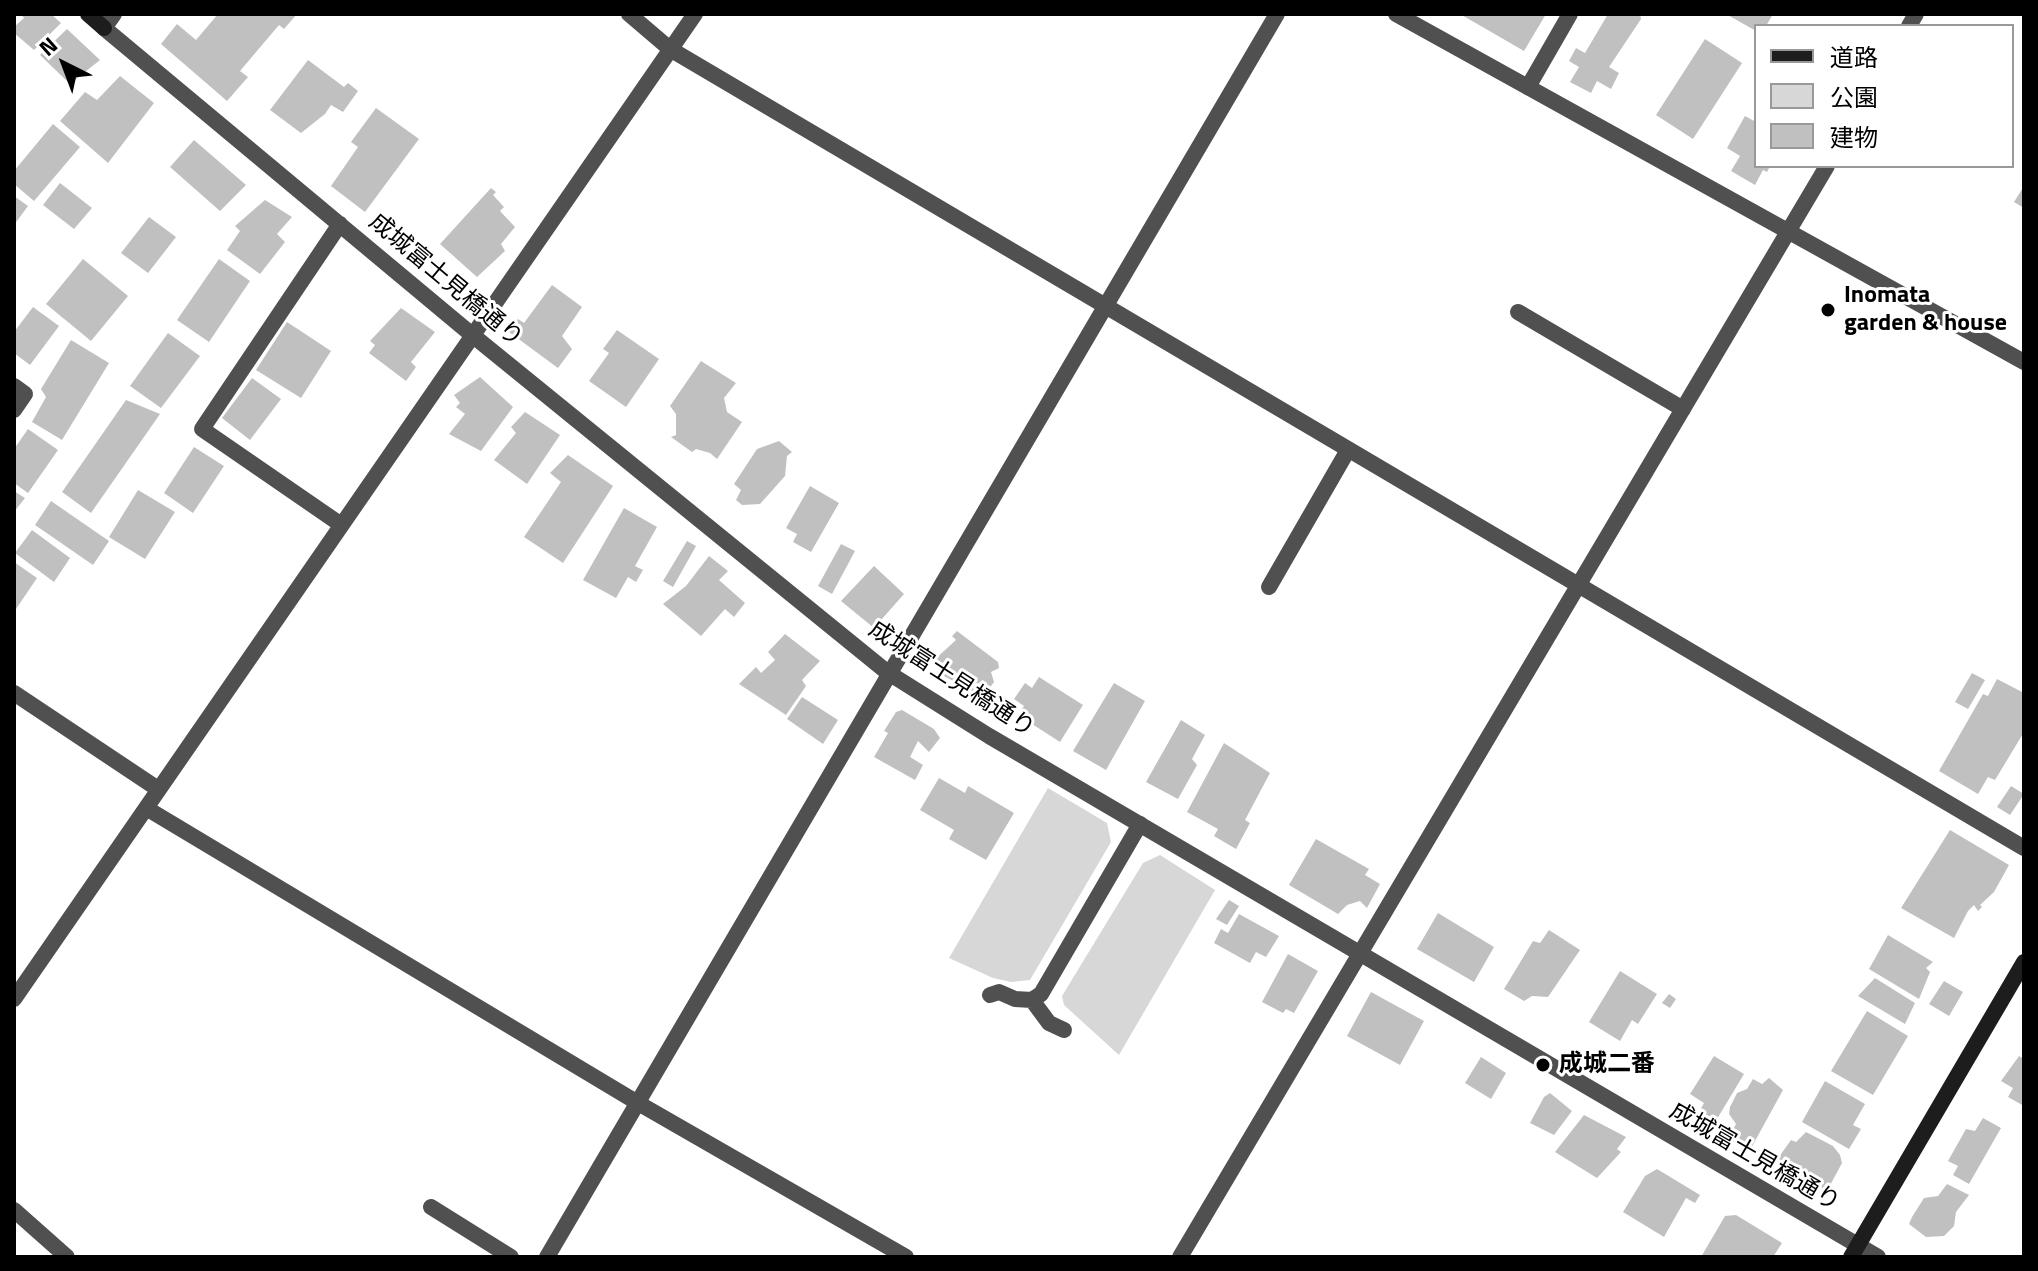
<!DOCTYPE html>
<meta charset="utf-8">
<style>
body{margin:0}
#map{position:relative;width:2038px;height:1271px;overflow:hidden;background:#fff;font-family:"Titillium Web","Noto Sans JP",sans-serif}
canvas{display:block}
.frame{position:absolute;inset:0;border:16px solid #000;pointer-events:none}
.legend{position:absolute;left:1754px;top:24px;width:260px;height:144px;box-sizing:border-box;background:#fff;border:2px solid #999;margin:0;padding:10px 14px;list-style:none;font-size:24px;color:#000}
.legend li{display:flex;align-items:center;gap:16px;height:40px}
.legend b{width:40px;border:2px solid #999}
.north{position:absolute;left:24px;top:24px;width:80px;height:80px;-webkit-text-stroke:6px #fff;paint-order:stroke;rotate:318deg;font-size:22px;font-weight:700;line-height:32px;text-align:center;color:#000}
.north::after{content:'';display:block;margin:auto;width:28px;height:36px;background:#000;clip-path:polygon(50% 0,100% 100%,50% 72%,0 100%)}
</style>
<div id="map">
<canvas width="2038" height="1271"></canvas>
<div class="frame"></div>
<ul class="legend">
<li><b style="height:10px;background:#1d1d1d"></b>道路</li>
<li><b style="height:22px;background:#d7d7d7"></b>公園</li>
<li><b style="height:22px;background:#c0c0c0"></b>建物</li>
</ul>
<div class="north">N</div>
</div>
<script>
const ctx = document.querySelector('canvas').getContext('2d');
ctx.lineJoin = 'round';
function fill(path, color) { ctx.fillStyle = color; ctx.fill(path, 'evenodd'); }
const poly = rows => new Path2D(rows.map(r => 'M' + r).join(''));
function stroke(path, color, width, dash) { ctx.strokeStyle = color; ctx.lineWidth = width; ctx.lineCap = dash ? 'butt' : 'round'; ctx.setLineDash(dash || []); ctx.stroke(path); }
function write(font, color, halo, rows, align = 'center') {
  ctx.font = font + ' "Titillium Web","Noto Sans JP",sans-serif'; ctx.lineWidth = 6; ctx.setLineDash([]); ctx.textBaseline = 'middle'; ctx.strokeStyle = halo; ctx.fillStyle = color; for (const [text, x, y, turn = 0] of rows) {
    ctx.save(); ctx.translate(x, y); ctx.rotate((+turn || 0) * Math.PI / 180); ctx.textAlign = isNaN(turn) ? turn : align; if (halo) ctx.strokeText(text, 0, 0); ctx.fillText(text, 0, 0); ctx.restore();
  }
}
fill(poly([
 [1048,788,1107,823,1111,842,1030,980,1011,982,993,978,949,958],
 [1160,855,1215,890,1119,1055,1064,1005,1062,996,1143,863]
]), '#d7d7d7');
fill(poly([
 [21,14,51,14,61,23,34,50,14,33,14,27,24,18],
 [218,14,297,14,284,29,279,25,240,71,248,77,227,101,161,44,177,24,196,40],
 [1460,14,1546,14,1524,51],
 [1608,14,1640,14,1641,19,1609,67,1619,73,1611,89,1597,81,1591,93,1570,82,1579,67,1569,61,1576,48,1585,53],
 [1726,14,1773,14,1766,26,1756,26,1756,31],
 [67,29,100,60,70,84,40,55],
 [1705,39,1742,63,1693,139,1656,115],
 [308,60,344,87,348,83,358,91,343,112,331,105,325,114,301,133,270,110],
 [120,76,154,103,108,163,60,121,85,92,97,100],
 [376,108,419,139,365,212,331,186,358,147,351,142],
 [1745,116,1756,122,1756,166,1770,166,1767,172,1763,170,1755,185,1731,171,1740,156,1727,148],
 [53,124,80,147,34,201,14,184,14,171],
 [194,140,246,185,220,211,170,167],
 [60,183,92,208,74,229,43,205],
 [2024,186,2024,208,2014,202],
 [491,188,496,192,493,195,504,207,500,211,515,227,501,244,505,251,477,277,440,244],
 [14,196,28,206,14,225],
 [265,200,292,217,277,234,285,242,260,274,227,250,240,231,235,226],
 [149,217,176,237,148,273,121,253],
 [83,259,128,296,91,341,46,304],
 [219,259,250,281,209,342,177,320],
 [552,285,582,307,562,336,572,349,558,368,509,332,518,319,524,323],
 [33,307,59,326,30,365,14,353,14,332],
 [401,308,435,332,411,362,416,367,406,381,369,353,375,345,370,341],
 [287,322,331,351,301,398,256,370],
 [617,330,659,359,626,407,589,381,609,353,603,349],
 [168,333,200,356,161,408,130,386],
 [71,340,109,363,62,440,32,422,46,397,41,389],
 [701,361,736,383,724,398,727,412,742,422,717,459,710,453,696,449,692,452,671,437,676,435,676,414,670,406],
 [480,377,513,407,481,451,449,434,465,414,456,407,460,403,454,395],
 [252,378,281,399,250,440,222,418],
 [126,400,160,414,91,513,62,492],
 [525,412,560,435,527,484,494,460,516,433,511,427],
 [28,429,58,450,28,493,14,483,14,449],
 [779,441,792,452,787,456,785,476,760,504,742,505,736,500,741,490,734,484,757,449],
 [194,447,224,466,193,513,164,493],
 [568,455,613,486,563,563,524,537,561,482,550,473],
 [810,486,839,503,811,552,793,542,797,534,786,528],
 [138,490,175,512,145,559,109,537],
 [14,491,25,498,14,512],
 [51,501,109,541,93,565,35,525],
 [624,508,657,527,635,566,643,570,636,582,628,577,616,598,583,580],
 [32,530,70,558,54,582,15,553],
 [687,541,696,546,673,587,663,581],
 [841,544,855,551,832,594,818,586],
 [709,556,728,571,719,580,745,603,734,617,725,609,701,636,663,604,686,586],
 [14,562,37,578,14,612],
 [874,566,904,594,874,628,841,601],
 [957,631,998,662,999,668,991,672,994,682,983,697,944,676,933,661,956,640,952,636],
 [785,634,820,661,802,680,806,686,786,715,739,684,756,667,761,673,775,660,768,652],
 [1972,673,1985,680,1968,709,1955,702],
 [1039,677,1083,705,1060,742,1018,715,1024,706,1014,699,1025,683,1032,688],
 [1997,679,2024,693,2024,732,1995,780,1988,777,1978,794,1939,771,1983,694,1988,696],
 [1114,683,1145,701,1106,770,1073,751],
 [802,697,838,720,823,744,787,719],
 [902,710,934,729,940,738,929,752,918,741,910,757,923,765,915,780,874,757,888,733,884,731,896,712],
 [1181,720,1205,735,1192,759,1197,765,1178,799,1146,782],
 [1224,743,1270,773,1245,820,1250,823,1236,849,1214,836,1218,829,1187,812],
 [939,778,965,793,968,786,1014,813,986,860,949,839,954,830,920,810],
 [2011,786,2024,794,2010,815,1997,807],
 [1950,830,2009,865,1994,892,1980,905,1982,907,1978,911,1974,905,1968,911,1954,938,1901,908],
 [1316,839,1369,869,1365,875,1380,884,1367,908,1360,901,1347,905,1338,914,1289,885],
 [1229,900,1239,906,1227,925,1216,919],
 [1438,913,1494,947,1474,982,1417,949],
 [1239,914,1279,936,1266,957,1256,952,1250,963,1214,943,1221,929,1228,933],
 [1549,930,1580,950,1548,997,1532,996,1524,1001,1504,989,1533,941,1540,943],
 [1888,935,1933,962,1926,968,1930,972,1919,999,1869,969],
 [1288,954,1318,971,1294,1013,1286,1009,1283,1013,1262,1002],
 [1620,971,1657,994,1638,1024,1632,1020,1620,1041,1589,1022],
 [1875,978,1915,1003,1905,1024,1858,996],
 [1944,981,1963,992,1949,1016,1929,1004],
 [1371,992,1424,1021,1400,1065,1347,1036],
 [1669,994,1676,999,1670,1008,1662,1003],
 [1867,1011,1908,1036,1873,1095,1831,1071],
 [1714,1056,1744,1074,1714,1124,1698,1114,1704,1103,1690,1094],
 [2019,1056,2024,1059,2024,1106,2008,1097,2013,1088,2001,1081],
 [1481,1057,1506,1073,1491,1099,1465,1083],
 [1769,1078,1783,1090,1749,1152,1728,1139,1736,1124,1729,1114,1730,1107,1737,1093,1747,1089,1753,1079,1762,1084],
 [1825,1081,1865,1104,1853,1125,1861,1129,1849,1149,1802,1122],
 [1550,1093,1572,1111,1554,1135,1530,1123,1544,1097],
 [1584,1115,1626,1137,1617,1149,1621,1152,1597,1178,1555,1152],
 [1983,1118,2001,1128,1969,1184,1953,1175,1958,1166,1948,1161,1966,1129,1975,1131],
 [1806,1132,1833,1146,1840,1155,1842,1163,1827,1191,1776,1161,1791,1140,1796,1142],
 [1657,1169,1700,1195,1695,1203,1686,1198,1664,1237,1623,1212,1645,1176],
 [1947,1184,1969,1195,1956,1212,1954,1226,1944,1236,1926,1237,1909,1224,1912,1217,1924,1198,1938,1196],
 [1736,1215,1782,1243,1773,1257,1701,1257,1725,1216]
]), '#c0c0c0');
stroke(poly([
 [1528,87,1570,14],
 [1518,312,1683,409],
 [14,386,25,394,14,410],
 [1269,587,1348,450],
 [990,995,999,992,1015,999,1032,1000,1041,994,1140,824],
 [1032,1000,1049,1023,1064,1030],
 [431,1207,511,1257]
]), '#505050', 16);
stroke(poly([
 [114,14,104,28,471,334,887,672,989,736,1878,1257],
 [629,14,670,49,2024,848],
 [1396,14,2024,362],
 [1909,26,1916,14],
 [340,524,202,429,340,224],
 [14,693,158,789],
 [146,808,638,1103,906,1257],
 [14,999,695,14],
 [14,1210,67,1257],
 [547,1257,1277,14],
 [1180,1257,1827,166]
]), '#505050', 16);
stroke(poly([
 [88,14,104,28],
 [1851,1257,2024,962]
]), '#1d1d1d', 16);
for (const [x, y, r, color] of [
 [1828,310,8,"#000"],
 [1543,1065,8,"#000"]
]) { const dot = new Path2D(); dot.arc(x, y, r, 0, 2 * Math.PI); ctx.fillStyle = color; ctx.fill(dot); stroke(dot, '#fff', 3); }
write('24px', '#000', '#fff', [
 ["成城富士見橋通り",445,281,40],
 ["成城富士見橋通り",951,680,33],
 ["成城富士見橋通り",1754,1158,30]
]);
write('bold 24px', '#000', '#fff', [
 ["Inomata",1844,296],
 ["garden & house",1844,324],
 ["成城二番",1559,1065]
], 'left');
</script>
